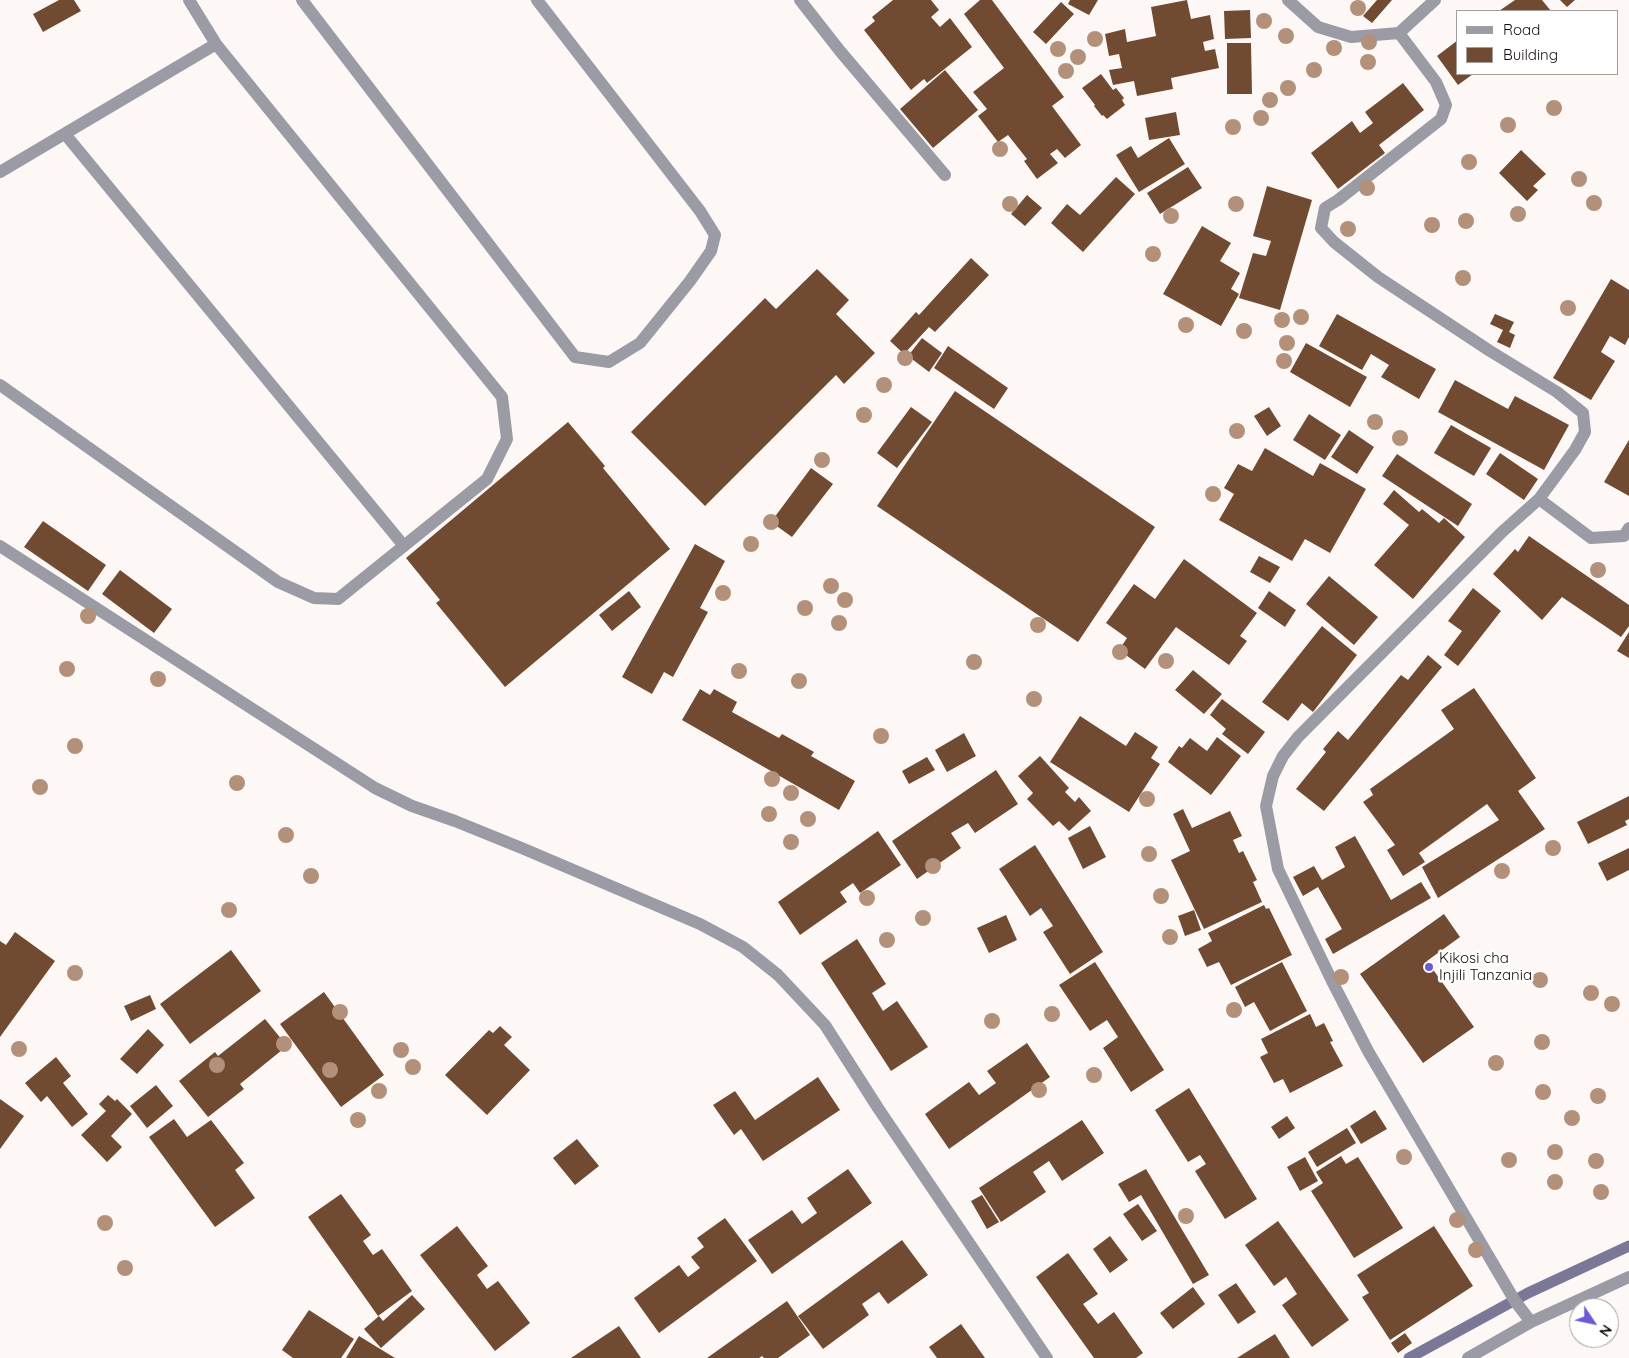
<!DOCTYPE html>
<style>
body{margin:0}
#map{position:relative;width:1629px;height:1358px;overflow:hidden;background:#fdf8f6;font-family:Quicksand,sans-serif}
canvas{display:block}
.legend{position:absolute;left:1456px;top:10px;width:162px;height:65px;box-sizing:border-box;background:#fff;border:1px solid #a19e9c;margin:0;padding:6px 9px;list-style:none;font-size:15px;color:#130c07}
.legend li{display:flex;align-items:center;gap:10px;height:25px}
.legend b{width:25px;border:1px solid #a19e9c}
.north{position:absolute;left:1569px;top:1298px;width:50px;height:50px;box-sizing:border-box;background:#fff;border:1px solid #a19e9c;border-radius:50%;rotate:124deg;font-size:14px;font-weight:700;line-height:20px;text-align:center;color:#130c07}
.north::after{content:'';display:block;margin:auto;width:18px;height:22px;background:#6a5ad4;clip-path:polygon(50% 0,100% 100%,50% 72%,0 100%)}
</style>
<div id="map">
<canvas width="1629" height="1358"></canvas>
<ul class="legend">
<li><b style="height:6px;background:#9b9ba5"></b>Road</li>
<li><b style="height:14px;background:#714a32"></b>Building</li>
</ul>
<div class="north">N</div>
</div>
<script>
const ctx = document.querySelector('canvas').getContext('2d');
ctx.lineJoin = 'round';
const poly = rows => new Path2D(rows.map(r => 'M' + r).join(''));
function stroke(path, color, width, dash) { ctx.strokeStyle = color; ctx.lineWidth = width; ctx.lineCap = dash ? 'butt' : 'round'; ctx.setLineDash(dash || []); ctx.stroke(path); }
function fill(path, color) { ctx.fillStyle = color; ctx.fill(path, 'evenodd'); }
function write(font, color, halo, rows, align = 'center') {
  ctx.font = font + ' Quicksand,sans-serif'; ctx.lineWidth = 5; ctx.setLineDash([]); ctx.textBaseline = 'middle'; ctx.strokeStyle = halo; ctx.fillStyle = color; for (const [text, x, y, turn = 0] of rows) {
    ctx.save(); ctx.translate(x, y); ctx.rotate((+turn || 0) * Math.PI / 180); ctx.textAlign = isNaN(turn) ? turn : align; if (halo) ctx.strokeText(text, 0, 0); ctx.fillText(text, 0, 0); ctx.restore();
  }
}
stroke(poly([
 [1409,1358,1528,1293,1629,1246]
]), '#7a7896', 11);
fill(poly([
 [59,0,74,0,81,11,43,32,33,14],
 [893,0,931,0,939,10,931,17,940,27,950,18,972,47,927,83,924,79,911,90,864,30,875,21,872,17],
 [980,0,992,0,1064,97,1052,106,1081,145,1065,158,1057,149,1050,154,1058,163,1037,179,1024,161,1027,159,1008,135,998,142,978,116,987,109,973,92,1004,68,964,14],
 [1070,0,1098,0,1089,15,1068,4],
 [1187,0,1191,19,1210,15,1214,39,1203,42,1205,51,1215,49,1219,68,1171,78,1173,89,1137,96,1134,81,1113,85,1109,70,1122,68,1119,54,1109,56,1105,34,1125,29,1127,42,1156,36,1151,7],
 [1377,0,1392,0,1372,23,1363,16],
 [1515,0,1542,0,1551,11,1499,11],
 [1560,0,1575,0,1567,7],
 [1061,2,1074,14,1046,44,1033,32],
 [1250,10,1251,38,1225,39,1224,11],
 [1458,40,1458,74,1473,74,1458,85,1437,56],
 [1227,43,1251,43,1252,94,1227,94],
 [945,70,978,110,933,148,900,109],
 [1101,74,1113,90,1116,88,1124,98,1122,100,1125,105,1107,119,1103,115,1102,116,1094,106,1095,105,1082,88],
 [1403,83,1424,110,1379,145,1385,153,1338,189,1311,153,1352,121,1360,133,1373,123,1365,112],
 [1176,112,1180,135,1149,140,1145,118],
 [1169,138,1185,164,1139,192,1116,155,1131,146,1138,158],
 [1521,150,1546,174,1533,186,1538,190,1527,201,1499,173],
 [1188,167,1202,188,1160,214,1147,193],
 [1116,177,1135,194,1083,252,1051,223,1067,204,1080,215],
 [1267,186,1312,200,1280,310,1239,298,1253,253,1266,256,1271,241,1253,236],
 [1027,195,1042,208,1025,226,1011,214],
 [1202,226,1231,243,1220,261,1240,273,1231,289,1239,294,1221,326,1163,294],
 [971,258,989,275,935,332,929,327,904,354,890,341,916,312,919,315],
 [817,269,849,300,836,314,875,353,844,384,836,375,705,506,631,432,765,298,776,309],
 [1611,279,1629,290,1629,337,1625,345,1610,336,1601,352,1615,361,1591,400,1553,378],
 [1337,314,1436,369,1419,399,1381,377,1389,365,1371,354,1362,370,1319,346],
 [1495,314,1514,322,1509,332,1515,335,1510,348,1497,342,1503,330,1490,324],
 [922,338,942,353,929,372,908,356],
 [1306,343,1367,377,1350,407,1290,372],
 [948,346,1008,388,994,409,934,368],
 [1455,380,1508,409,1515,396,1569,425,1544,470,1438,412],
 [955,391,1155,527,1078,642,877,506],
 [911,407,932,422,897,468,877,453],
 [1269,407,1281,426,1267,436,1254,416],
 [1309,414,1341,435,1325,460,1293,440],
 [568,422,605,466,603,468,670,549,505,687,436,603,440,600,406,558],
 [1451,425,1491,448,1474,476,1434,453],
 [1349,430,1374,447,1357,474,1331,457],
 [1629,440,1629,496,1604,482],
 [1265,448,1313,476,1320,463,1366,489,1330,553,1305,539,1292,561,1219,520,1234,494,1224,488,1238,464,1252,471],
 [1500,453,1538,479,1524,500,1486,474],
 [1397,454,1472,504,1458,526,1382,476],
 [811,468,833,484,792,537,771,522],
 [1394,490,1419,512,1422,509,1439,523,1444,518,1465,537,1413,599,1374,565,1409,525,1383,504],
 [43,521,106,565,88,591,24,547],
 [1529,536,1629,605,1629,626,1621,637,1562,597,1542,620,1493,574,1515,549,1518,552],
 [695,544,725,561,700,608,708,612,673,677,664,672,652,694,622,677],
 [1259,556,1280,567,1270,583,1250,572],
 [1184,559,1257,613,1240,636,1247,641,1229,665,1176,627,1145,669,1119,650,1127,638,1106,623,1134,584,1155,599],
 [120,570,172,609,154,633,102,594],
 [1329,576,1378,617,1354,645,1306,604],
 [1473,588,1501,611,1458,666,1444,655,1462,631,1448,621],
 [629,591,641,607,612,631,599,615],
 [1269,591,1296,610,1285,627,1258,608],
 [1322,626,1357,655,1313,712,1302,703,1288,721,1262,702],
 [1629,632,1629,658,1617,651],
 [1428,655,1442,667,1324,811,1296,789,1326,752,1323,749,1338,731,1348,740,1401,675,1408,680],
 [1193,670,1222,694,1204,714,1175,690],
 [1474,688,1536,778,1518,791,1545,829,1438,898,1422,867,1499,820,1487,804,1419,853,1425,862,1403,876,1387,850,1395,845,1363,802,1373,795,1370,789,1454,729,1441,710],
 [700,689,710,695,714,689,737,702,732,712,779,738,782,734,814,752,811,756,855,781,839,810,682,720],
 [1222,699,1265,732,1248,754,1222,734,1226,729,1210,715],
 [1080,716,1126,746,1135,732,1158,747,1151,758,1160,764,1129,812,1050,762],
 [964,733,976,756,947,772,935,750],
 [1217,737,1241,756,1211,795,1168,762,1179,746,1182,748,1190,738,1207,751],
 [1040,756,1069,788,1065,792,1075,802,1079,797,1091,811,1069,831,1059,821,1053,826,1027,799,1033,793,1018,776],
 [927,757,935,770,909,784,902,771],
 [996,770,1018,804,975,833,968,823,951,833,961,848,917,879,892,841],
 [1629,796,1629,819,1625,821,1627,825,1588,844,1577,822],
 [1183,809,1192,828,1230,811,1242,836,1233,840,1239,853,1243,851,1257,880,1253,882,1262,902,1204,929,1171,860,1190,851,1173,814],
 [1090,826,1106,857,1083,869,1068,838],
 [878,831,901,865,860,893,853,883,840,892,847,902,800,935,778,902],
 [1355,836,1391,900,1421,882,1431,898,1333,954,1325,939,1342,929,1318,887,1303,896,1293,877,1314,866,1322,880,1345,867,1335,847],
 [1035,845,1103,952,1070,974,1043,932,1053,926,1041,908,1030,916,999,869],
 [1629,848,1629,870,1607,881,1598,863],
 [1264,905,1266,909,1269,908,1292,955,1231,985,1219,962,1207,967,1198,949,1212,941,1208,933],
 [1194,910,1201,930,1185,936,1178,916],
 [1444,914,1460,937,1427,961,1474,1027,1423,1063,1360,974],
 [1006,915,1017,940,989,953,977,928],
 [15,932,55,961,0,1037,0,941,6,945],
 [857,939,886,984,872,993,883,1011,897,1001,928,1047,891,1071,821,963],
 [231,950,261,991,190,1044,160,1004],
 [1095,962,1164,1070,1131,1092,1103,1048,1118,1037,1107,1020,1090,1031,1059,985],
 [1282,962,1307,1011,1270,1031,1254,1002,1245,1007,1235,987],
 [324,992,384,1075,341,1107,280,1024],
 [150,995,156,1009,131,1021,124,1006],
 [1310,1014,1316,1027,1324,1023,1333,1041,1330,1042,1343,1066,1290,1093,1283,1079,1274,1083,1260,1057,1268,1053,1261,1039],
 [265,1019,287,1046,240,1084,244,1089,208,1117,179,1081,215,1052,218,1056],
 [500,1026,512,1037,504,1045,530,1070,487,1115,445,1075,489,1030,493,1033],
 [148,1029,164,1045,137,1074,120,1059],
 [1027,1043,1050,1077,949,1149,925,1114,969,1082,979,1095,996,1083,987,1071],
 [56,1057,71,1076,63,1083,88,1114,72,1127,47,1096,41,1102,25,1083],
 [818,1077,840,1110,763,1161,741,1129,734,1135,713,1105,735,1091,755,1120],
 [156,1085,173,1106,147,1128,130,1106],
 [1189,1088,1257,1199,1225,1219,1195,1171,1206,1164,1200,1155,1188,1162,1155,1110],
 [108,1095,115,1101,117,1099,132,1114,111,1136,122,1147,107,1162,81,1135,106,1111,99,1104],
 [0,1099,24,1116,0,1149],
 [1375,1110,1387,1129,1361,1144,1350,1126],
 [1287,1116,1295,1128,1279,1139,1271,1127],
 [174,1119,187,1137,211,1120,244,1163,235,1170,255,1198,215,1227,149,1137],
 [1082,1120,1104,1153,1062,1181,1049,1161,1033,1172,1046,1192,1001,1222,979,1188],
 [1347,1128,1356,1143,1317,1167,1308,1152],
 [577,1139,599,1166,575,1185,553,1158],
 [1341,1156,1346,1164,1358,1157,1403,1228,1354,1258,1311,1191,1323,1183,1316,1172],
 [1305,1157,1318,1181,1300,1191,1287,1167],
 [848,1169,872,1203,772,1274,748,1240,792,1210,802,1224,817,1213,807,1198],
 [1146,1169,1209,1275,1193,1284,1141,1195,1129,1202,1118,1184],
 [341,1194,371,1235,363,1241,373,1255,382,1249,412,1291,378,1316,308,1217],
 [982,1195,999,1222,987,1229,971,1201],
 [1138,1204,1157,1231,1142,1241,1123,1214],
 [725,1218,757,1261,659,1333,634,1298,679,1265,688,1277,700,1268,691,1257,704,1247,697,1238],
 [1278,1221,1349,1320,1312,1347,1282,1305,1297,1294,1286,1277,1274,1286,1245,1245],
 [457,1226,488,1266,477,1275,487,1289,498,1281,530,1323,495,1351,420,1255],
 [1434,1226,1473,1286,1390,1340,1362,1297,1369,1293,1357,1275],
 [1110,1236,1128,1260,1110,1273,1093,1249],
 [902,1240,928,1275,888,1304,879,1292,862,1304,869,1315,823,1349,798,1316],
 [1068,1253,1098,1294,1083,1304,1098,1324,1114,1312,1143,1353,1136,1358,1094,1358,1036,1277],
 [1236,1283,1256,1312,1238,1324,1218,1295],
 [1193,1287,1205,1304,1173,1329,1160,1313],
 [412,1295,425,1309,381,1348,364,1329,379,1316,383,1321],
 [787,1301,810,1335,778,1358,764,1358,762,1356,759,1358,707,1358],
 [309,1310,354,1339,341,1358,293,1358,282,1350],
 [961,1324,985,1358,937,1358,929,1347],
 [619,1326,641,1358,571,1358],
 [1405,1333,1412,1343,1398,1353,1391,1343],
 [1275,1334,1290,1358,1237,1358],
 [359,1336,395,1358,346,1358]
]), '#714a32');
stroke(poly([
 [302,0,575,357,609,362,640,343,690,281,711,251,715,235,700,211,537,0],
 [800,0,840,51,945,175],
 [1288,0,1318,27,1351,37,1399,33,1435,0],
 [1399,33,1436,82,1446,105,1441,119,1338,200,1325,208,1321,228,1334,242,1378,277,1490,351,1557,392,1583,413,1585,432,1575,450,1539,499,1502,532,1298,737,1283,756,1273,776,1266,806,1278,869,1332,981,1368,1051,1515,1301,1531,1322],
 [65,134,404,546],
 [0,172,216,44],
 [0,385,278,582,314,598,338,599,487,479,507,439,502,397,216,44,189,0],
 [1539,499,1591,538,1624,536,1629,528],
 [0,546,375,788,412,806,455,821,524,849,700,924,743,947,778,975,825,1025,878,1108,1047,1358],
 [1468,1358,1531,1322,1629,1277]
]), '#9b9ba5', 12);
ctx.fillStyle = '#b29079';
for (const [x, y] of [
 [1358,8],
 [1264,21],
 [1286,36],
 [1095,39],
 [1369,42],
 [1334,48],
 [1058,49],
 [1078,57],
 [1368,62],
 [1314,70],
 [1066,71],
 [1288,88],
 [1270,100],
 [1554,108],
 [1261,118],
 [1508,125],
 [1233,127],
 [1000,149],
 [1469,162],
 [1579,179],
 [1367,188],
 [1594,203],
 [1010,204],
 [1236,204],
 [1518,214],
 [1171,216],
 [1466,221],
 [1432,225],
 [1348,229],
 [1153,254],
 [1463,278],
 [1568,308],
 [1301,317],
 [1282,320],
 [1186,325],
 [1244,331],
 [1287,343],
 [905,358],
 [1284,361],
 [884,385],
 [864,415],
 [1375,422],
 [1237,431],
 [1400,438],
 [822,460],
 [1213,494],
 [771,522],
 [751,544],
 [1598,570],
 [831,586],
 [723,593],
 [845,600],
 [805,608],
 [88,616],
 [839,623],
 [1038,625],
 [1120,652],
 [1166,661],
 [974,662],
 [67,669],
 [739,671],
 [158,679],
 [799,681],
 [1034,699],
 [881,736],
 [75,746],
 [772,779],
 [237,783],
 [40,787],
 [791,793],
 [1147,799],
 [769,814],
 [808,819],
 [286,835],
 [791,842],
 [1553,848],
 [1149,854],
 [933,866],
 [1502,871],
 [311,876],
 [1161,896],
 [867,898],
 [229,910],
 [923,918],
 [1170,937],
 [887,940],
 [75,973],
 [1341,977],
 [1540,980],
 [1591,993],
 [1612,1004],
 [1234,1010],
 [340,1012],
 [1052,1014],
 [992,1021],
 [1542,1042],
 [284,1044],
 [19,1049],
 [401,1050],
 [1496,1063],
 [217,1065],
 [413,1067],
 [330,1070],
 [1094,1075],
 [1039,1090],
 [379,1091],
 [1543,1092],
 [1598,1096],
 [1572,1118],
 [358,1120],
 [1555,1152],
 [1404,1157],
 [1509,1160],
 [1596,1161],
 [1555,1182],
 [1601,1192],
 [1186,1216],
 [1457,1220],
 [105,1223],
 [1476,1250],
 [125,1268]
]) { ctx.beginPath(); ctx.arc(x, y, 8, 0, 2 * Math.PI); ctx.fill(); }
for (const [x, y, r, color] of [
 [1429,967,5,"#6a5ad4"]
]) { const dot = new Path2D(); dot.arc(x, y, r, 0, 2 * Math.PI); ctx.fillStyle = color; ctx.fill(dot); stroke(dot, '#fff', 2); }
write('15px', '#130c07', '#fff', [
 ["Kikosi cha",1439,958],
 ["Injili Tanzania",1439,975]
], 'left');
</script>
